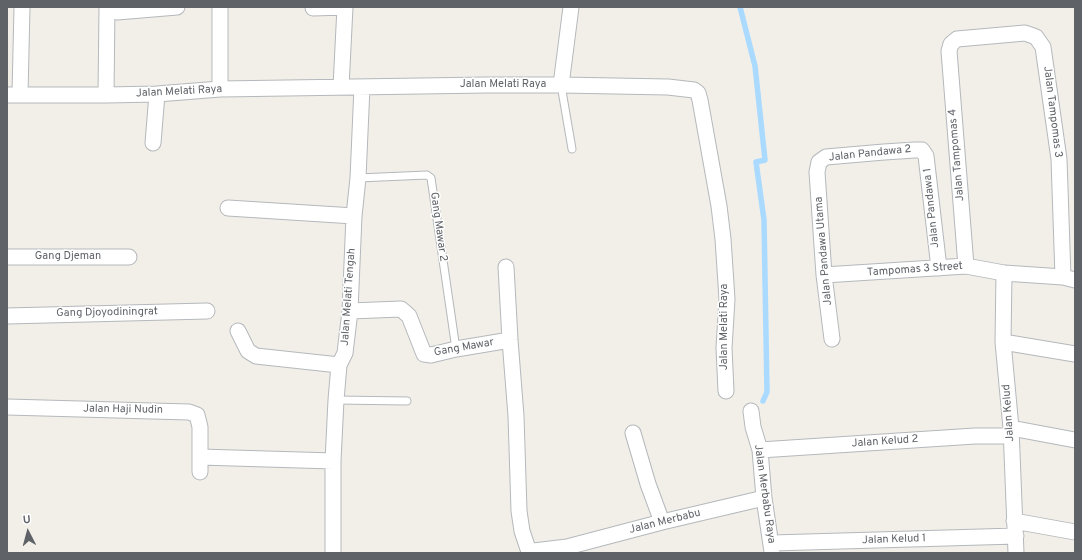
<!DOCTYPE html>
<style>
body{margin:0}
#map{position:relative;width:1082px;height:560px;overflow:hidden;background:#f1efe8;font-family:Overpass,sans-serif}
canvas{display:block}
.frame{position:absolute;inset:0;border:8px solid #5f6368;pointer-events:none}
.north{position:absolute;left:8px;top:512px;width:40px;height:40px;-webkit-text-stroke:3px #fff;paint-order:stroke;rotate:354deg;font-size:11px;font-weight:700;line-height:16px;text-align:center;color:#5f6368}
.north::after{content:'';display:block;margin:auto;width:14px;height:18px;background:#5f6368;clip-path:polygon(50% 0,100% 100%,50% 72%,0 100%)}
</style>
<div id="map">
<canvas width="1082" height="560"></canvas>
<div class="frame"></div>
<div class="north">U</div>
</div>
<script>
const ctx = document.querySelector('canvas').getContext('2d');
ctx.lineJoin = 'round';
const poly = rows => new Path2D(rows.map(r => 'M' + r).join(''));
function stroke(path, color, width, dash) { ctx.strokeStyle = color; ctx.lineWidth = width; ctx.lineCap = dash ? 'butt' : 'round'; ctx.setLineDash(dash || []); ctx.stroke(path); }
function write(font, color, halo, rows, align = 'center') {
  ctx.font = font + ' Overpass,sans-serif'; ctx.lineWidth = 3; ctx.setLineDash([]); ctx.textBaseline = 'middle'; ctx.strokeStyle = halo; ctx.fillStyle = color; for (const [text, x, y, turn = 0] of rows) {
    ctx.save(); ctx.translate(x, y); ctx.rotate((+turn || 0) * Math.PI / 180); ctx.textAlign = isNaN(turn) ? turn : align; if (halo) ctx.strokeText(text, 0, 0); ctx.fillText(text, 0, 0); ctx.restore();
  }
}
stroke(poly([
 [740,7,755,66,765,160,756,162,764,220,767,392,763,401]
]), '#aadaff', 5.5);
const lane = poly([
 [561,85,572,149],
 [358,178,427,175,431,178,456,349],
 [336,400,407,401]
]);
const street = poly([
 [220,7,220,89],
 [313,7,313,8,345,7,341,87],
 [117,12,177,7],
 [561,85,571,7],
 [20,94,22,7],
 [7,95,106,95,157,94,220,89,487,85,561,85,668,87,694,90,698,93,700,100,719,206,723,239,727,299,724,348,726,391],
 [106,95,107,7],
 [153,143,157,94],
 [228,208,354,216],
 [7,257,129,257],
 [966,266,949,51,951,44,957,39,1025,33,1036,37,1043,47,1059,159,1063,277],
 [506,267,510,340,516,416,519,511,522,531,528,549,534,551,567,547,662,522,764,498],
 [1004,273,1003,342,1011,428,1016,553],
 [824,275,966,266,1004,273,1063,277,1075,280],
 [350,311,401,309,409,316,424,354,431,355,456,349,510,340],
 [7,316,207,311],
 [238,331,248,351,256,356,339,365],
 [832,339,824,275,817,172,819,162,826,157,884,152,915,150,922,150,926,156,939,268],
 [1003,342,1075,354],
 [7,407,189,412,197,415,200,427,200,472],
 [751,411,753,427,760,450,764,498,772,552],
 [1011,428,1075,440],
 [633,433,648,484,662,522],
 [760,450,975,436,1011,436],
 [200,457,333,461],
 [1014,521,1075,532],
 [772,543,1016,536],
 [333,553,333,461,336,400,339,365,345,353,350,311,354,216,358,178,362,87]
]);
stroke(lane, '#b5b8bc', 9);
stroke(street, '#b5b8bc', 17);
stroke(lane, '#fff', 7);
stroke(street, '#fff', 15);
write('11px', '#5f6368', '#fff', [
 ["Jalan Melati Raya",503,85],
 ["Jalan Melati Raya",179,92,-3],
 ["Jalan Tampomas 3",1052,112,83],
 ["Jalan Pandawa 2",870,154,-6],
 ["Jalan Tampomas 4",957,155,-95],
 ["Jalan Pandawa 1",932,208,-96],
 ["Gang Mawar 2",438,227,82],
 ["Jalan Pandawa Utama",824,251,-95],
 ["Gang Djeman",68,257],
 ["Tampomas 3 Street",915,270,-4],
 ["Jalan Melati Tengah",349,297,-86],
 ["Gang Djoyodiningrat",107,313,-1],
 ["Jalan Melati Raya",725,327,-90],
 ["Gang Mawar",464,348,-10],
 ["Jalan Haji Nudin",123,410,1],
 ["Jalan Kelud",1009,413,-94],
 ["Jalan Kelud 2",885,442,-4],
 ["Jalan Merbabu Raya",764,494,82],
 ["Jalan Merbabu",665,522,-14],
 ["Jalan Kelud 1",894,540,-2]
]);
</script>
